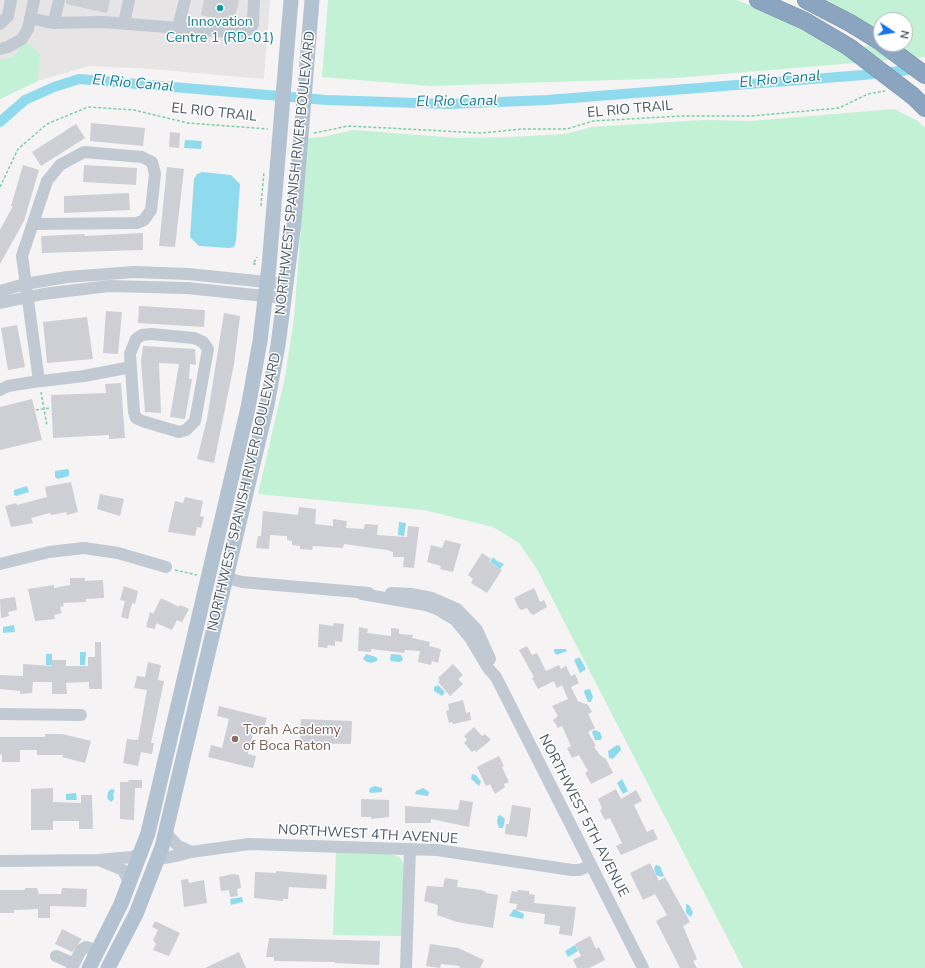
<!DOCTYPE html>
<style>
body{margin:0}
#map{position:relative;width:925px;height:968px;overflow:hidden;background:#f5f3f3;font-family:"Nunito Sans",sans-serif}
canvas{display:block}
.north{position:absolute;left:873px;top:12px;width:40px;height:40px;box-sizing:border-box;background:#fff;border:1px solid #b7bbc0;border-radius:50%;rotate:102deg;font-size:11px;font-weight:700;line-height:16px;text-align:center;color:#4a5661}
.north::after{content:'';display:block;margin:auto;width:14px;height:18px;background:#1a73e8;clip-path:polygon(50% 0,100% 100%,50% 72%,0 100%)}
</style>
<div id="map">
<canvas width="925" height="968"></canvas>
<div class="north">N</div>
</div>
<script>
const ctx = document.querySelector('canvas').getContext('2d');
ctx.lineJoin = 'round';
function fill(path, color) { ctx.fillStyle = color; ctx.fill(path, 'evenodd'); }
const poly = rows => new Path2D(rows.map(r => 'M' + r).join(''));
function stroke(path, color, width, dash) { ctx.strokeStyle = color; ctx.lineWidth = width; ctx.lineCap = dash ? 'butt' : 'round'; ctx.setLineDash(dash || []); ctx.stroke(path); }
function write(font, color, halo, rows, align = 'center') {
  ctx.font = font + ' "Nunito Sans",sans-serif'; ctx.lineWidth = 3; ctx.setLineDash([]); ctx.textBaseline = 'middle'; ctx.strokeStyle = halo; ctx.fillStyle = color; for (const [text, x, y, turn = 0] of rows) {
    ctx.save(); ctx.translate(x, y); ctx.rotate((+turn || 0) * Math.PI / 180); ctx.textAlign = isNaN(turn) ? turn : align; if (halo) ctx.strokeText(text, 0, 0); ctx.fillText(text, 0, 0); ctx.restore();
  }
}
fill(poly([
 [0,0,270,0,264,79,152,69,89,66,37,81,0,99]
]), '#e6e4e5');
fill(poly([
 [328,0,736,0,769,12,837,48,905,44,905,20,881,20,881,32,827,0,925,0,925,57,675,78,431,86,322,77],
 [26,42,40,54,38,81,0,99,0,59,13,57],
 [894,109,918,121,925,128,925,968,743,968,537,569,519,543,493,527,424,510,258,494,285,377,294,318,308,138,323,137,353,130,457,138,511,137,565,134,592,127,703,120,751,121],
 [336,851,391,854,399,857,402,861,404,867,402,936,333,935]
]), '#c3f1d5');
fill(poly([
 [185,140,202,141,201,149,184,148],
 [202,172,231,175,240,184,236,241,234,247,230,248,199,246,190,237,194,179,197,174],
 [67,469,69,470,69,476,58,479,55,477,55,471],
 [27,486,29,492,16,496,14,495,14,490],
 [399,522,406,523,404,536,398,535],
 [493,557,497,561,504,564,500,569,490,562],
 [14,625,15,632,3,633,3,627],
 [554,649,566,649,567,651,557,655,554,652],
 [80,652,86,652,85,665,80,665],
 [46,654,52,654,52,665,46,665],
 [366,654,376,657,378,660,372,663,367,662,363,659],
 [391,654,401,655,403,660,400,662,390,661],
 [578,658,580,658,586,669,580,673,574,660],
 [438,685,445,692,442,696,434,691,434,687],
 [590,689,593,697,591,702,588,702,584,692,585,690],
 [594,730,600,732,602,737,601,740,595,740,592,732],
 [617,745,620,746,621,750,613,759,609,758,608,751],
 [472,774,476,775,481,782,479,786,471,779],
 [622,779,628,791,623,794,617,783],
 [375,786,382,788,382,792,371,793,369,792,370,788],
 [423,788,429,792,428,796,415,794,416,791],
 [111,789,115,790,113,794,114,799,111,802,107,798,108,792],
 [76,793,77,800,66,800,66,794],
 [500,815,505,819,503,828,499,828,497,822,498,816],
 [656,865,660,866,664,876,661,877,656,875,654,868],
 [242,897,243,902,231,905,230,899],
 [686,904,689,905,693,912,691,917,686,913],
 [514,909,524,914,523,919,509,916],
 [575,945,578,951,568,957,565,951]
]), '#90daee');
stroke(poly([
 [0,122,25,100,54,87,79,79,326,100,449,104,547,100,863,75,917,69]
]), '#90daee', 10);
fill(poly([
 [66,0,110,0,107,13,66,4],
 [204,0,239,0,234,22,201,15],
 [91,123,145,128,143,146,90,141],
 [76,124,85,138,41,166,32,152],
 [170,132,180,133,179,148,169,147],
 [23,165,39,170,24,221,0,264,0,230,13,206,11,206],
 [84,165,137,168,136,185,83,182],
 [167,167,184,169,175,247,159,246],
 [129,193,130,210,64,213,64,196],
 [143,233,143,250,42,253,41,236,84,234,85,236],
 [139,306,205,310,204,327,138,323],
 [106,311,122,312,118,354,103,353],
 [224,313,240,316,234,364,214,463,197,459,207,419],
 [87,317,93,359,47,363,43,322],
 [17,325,25,367,8,370,1,328],
 [143,346,195,349,196,365,190,364,189,379,192,379,185,419,170,417,179,364,159,363,161,413,145,412,141,361],
 [121,383,125,438,109,439,109,435,53,438,51,395,106,393,105,384],
 [32,399,42,440,0,450,0,407],
 [71,482,78,512,67,515,66,512,51,515,50,513,31,518,33,523,11,527,5,506,16,503,17,505,47,497,45,487],
 [100,494,124,499,120,516,97,509],
 [185,497,203,501,200,516,204,517,201,528,197,527,195,536,168,532,175,501,183,503],
 [299,507,316,509,315,524,333,526,333,519,347,521,346,528,364,529,365,524,378,525,377,535,407,537,408,526,419,527,414,568,403,567,404,557,393,557,393,552,387,550,344,544,343,548,313,546,312,550,300,549,300,546,292,545,292,541,287,540,287,536,270,535,269,549,256,548,258,536,261,536,263,511,298,515],
 [445,540,461,544,453,572,440,569,441,566,427,562,431,545,442,548],
 [482,553,491,559,489,562,502,570,487,593,471,583,473,579,468,575],
 [70,578,85,578,85,581,103,580,104,598,86,599,86,602,63,603,64,606,60,607,62,613,54,615,55,619,35,621,28,589,54,585,54,588,70,585],
 [124,586,138,591,135,604,132,603,128,619,121,617,125,601,120,600],
 [534,588,540,602,544,600,547,607,533,615,530,613,527,608,521,610,519,608,514,598],
 [15,597,17,610,8,612,9,616,1,618,0,599],
 [161,598,179,607,180,605,189,609,182,622,177,620,172,630,156,623,155,629,146,627,150,612,153,614],
 [334,623,344,624,342,642,335,641,335,646,328,645,327,648,318,647,319,624,333,626],
 [359,627,368,629,367,633,391,636,391,628,399,629,399,634,413,635,412,638,430,642,429,646,441,649,438,663,432,661,431,665,418,662,420,651,405,650,404,653,371,649,371,652,358,651],
 [95,642,101,642,102,689,89,689,89,682,66,683,67,694,52,694,52,682,33,682,32,693,20,694,20,691,0,689,0,675,23,676,23,664,52,666,52,660,66,660,66,666,88,666,88,657,95,657],
 [527,646,532,655,537,653,546,671,559,665,561,669,566,666,571,676,575,674,579,683,571,687,578,701,588,705,592,712,588,714,595,728,588,732,596,746,594,747,600,755,606,759,613,773,591,784,585,773,588,771,579,755,572,758,567,748,571,746,562,726,558,728,553,720,558,716,552,706,568,699,562,685,557,688,554,681,538,689,532,678,534,677,519,650],
 [148,662,161,665,158,680,164,681,151,743,154,743,152,754,141,752,138,766,123,763,127,739,138,740,147,690,134,688,137,676,145,677],
 [453,664,463,675,458,679,463,684,450,696,438,682,440,680,438,678],
 [463,700,466,713,470,712,471,720,453,724,452,722,449,723,446,711,449,710,448,704],
 [219,706,267,718,264,728,255,726,248,754,256,756,253,768,208,757,211,745,222,748,229,719,217,716],
 [301,719,352,721,351,744,300,743],
 [474,727,482,736,485,734,491,740,476,752,475,750,472,752,464,743,467,740,464,736],
 [45,734,62,734,91,741,85,763,62,757,63,755,37,755,37,750,20,750,20,762,2,762,2,755,0,754,0,737,45,737],
 [499,756,504,766,502,767,509,782,504,784,505,787,495,794,490,784,486,786,477,767],
 [129,780,142,780,142,788,135,788,134,820,120,819,120,782,128,782],
 [53,788,53,802,81,803,81,795,92,795,93,829,79,829,79,821,53,821,53,830,31,830,31,789],
 [616,789,621,799,636,790,642,801,634,805,647,832,653,829,658,839,621,855,616,846,622,843,610,818,605,820,600,811,602,808,598,799],
 [361,799,389,800,389,817,371,819,371,817,361,817],
 [460,800,473,802,469,827,431,819,431,823,405,823,405,806,458,810],
 [512,805,531,808,527,837,505,834,506,824,509,824],
 [650,863,659,881,665,877,690,922,683,926,697,959,693,961,697,968,680,968,656,921,667,915,655,894,643,900,630,873],
 [276,871,327,875,326,889,289,887,288,899,283,899,283,901,254,898,255,872,276,873],
 [233,874,239,875,241,888,237,889,238,896,230,897,229,890,221,891,219,877],
 [445,878,458,880,457,887,481,890,486,892,486,893,498,895,493,928,457,922,437,915,438,905,424,901,427,886,443,887],
 [188,879,189,883,204,880,207,903,184,907,181,880],
 [25,888,37,888,39,894,61,894,62,888,87,889,86,907,50,906,50,918,38,918,38,909,14,910,14,913,0,913,0,890,25,890],
 [518,890,529,891,529,894,535,895,534,903,576,907,572,936,559,934,560,926,544,924,545,914,516,910,517,904,509,903,512,891,517,892],
 [155,921,180,933,169,956,153,950,156,944,153,940,158,930,152,927],
 [62,929,82,939,72,952,55,944],
 [590,936,596,949,599,947,605,960,589,968,577,968,573,960,581,956,575,944],
 [269,938,380,941,379,965,335,963,335,962,274,961,274,957,266,957],
 [430,944,458,948,484,960,480,968,459,968,460,966,441,964,440,968,426,966],
 [239,952,246,968,205,968]
]), '#cdcfd5');
const highway = poly([
 [758,0,805,21,849,47],
 [806,0,850,23,881,42],
 [883,44,925,75],
 [913,96,925,108]
]);
stroke(highway, '#7690ad', 18);
stroke(poly([
 [314,133,348,126,482,133,522,129,567,129,593,121,682,116,751,116,839,108,868,94,885,91],
 [0,187,18,149,47,124,88,107,134,110,188,123,268,129],
 [261,206,264,171],
 [256,264,253,264,257,257],
 [41,392,47,426],
 [36,410,50,408],
 [175,570,197,575]
]), '#7ad0a6', 1.5, [3, 2]);
stroke(poly([
 [30,18,52,23,103,22,243,33,251,28,253,24,254,0],
 [54,22,59,0],
 [124,23,129,0],
 [0,24,8,16,11,0],
 [178,27,185,0],
 [0,49,8,47,22,39,28,29,34,0],
 [34,224,137,223,144,220,151,210,155,174,152,162,142,157,84,152,60,165,47,181,22,256,39,381],
 [0,291,25,284,67,277,134,272,188,274,286,284],
 [0,303,43,294,109,286,187,288,284,298],
 [151,334,194,338,203,342,208,349,195,421,186,430,179,432,142,421,136,418,134,412,130,354,136,339,142,335,151,334],
 [0,390,8,386,33,382,84,376,131,367],
 [0,564,49,552,84,548,118,553,166,567],
 [227,578,242,582,369,593],
 [391,593,411,594,432,598,457,609,477,630,490,659],
 [362,594,426,605,437,609,455,620,470,638,488,668,496,677,643,968],
 [0,714,81,715],
 [166,833,178,846,191,852],
 [159,859,180,855,191,852,249,844,437,850,572,870,580,870,590,865],
 [0,861,98,860,132,857,142,853],
 [101,861,123,870,130,884],
 [56,956,74,964],
 [72,968,81,950,86,947,98,951],
 [406,968,410,849]
]), '#c1cad2', 12);
stroke(poly([
 [89,968,121,904,148,833,248,408,260,341,269,266,291,0],
 [108,968,136,914,162,847,267,405,278,345,294,223,312,0]
]), '#b3c2d1', 15);
stroke(highway, '#8ba5c1', 17);
const highwayBridge = poly([
 [849,47,913,96]
]);
stroke(highwayBridge, '#7690ad', 18, []);
stroke(highwayBridge, '#8ba5c1', 17);
for (const [x, y, r, color] of [
 [220,8,4,"#0f9aa8"],
 [235,739,4,"#8d6e63"]
]) { const dot = new Path2D(); dot.arc(x, y, r, 0, 2 * Math.PI); ctx.fillStyle = color; ctx.fill(dot); stroke(dot, '#fff', 1.5); }
write('14px', '#0d838f', '#fff', [
 ["Innovation",220,23],
 ["Centre 1 (RD-01)",220,39]
]);
write('14px', '#4a5661', '#fff', [
 ["EL RIO TRAIL",630,110,-5],
 ["EL RIO TRAIL",214,113,6],
 ["NORTHWEST SPANISH RIVER BOULEVARD",296,173,-84],
 ["NORTHWEST SPANISH RIVER BOULEVARD",245,492,-77],
 ["NORTHWEST 5TH AVENUE",583,816,63],
 ["NORTHWEST 4TH AVENUE",368,835,3]
]);
write('14px', '#785e54', '#fff', [
 ["Torah Academy",243,731],
 ["of Boca Raton",243,747]
], 'left');
write('italic 15px', '#0c7c9b', '#fff', [
 ["El Rio Canal",780,80,-5],
 ["El Rio Canal",133,84,5],
 ["El Rio Canal",457,102,-1]
]);
</script>
